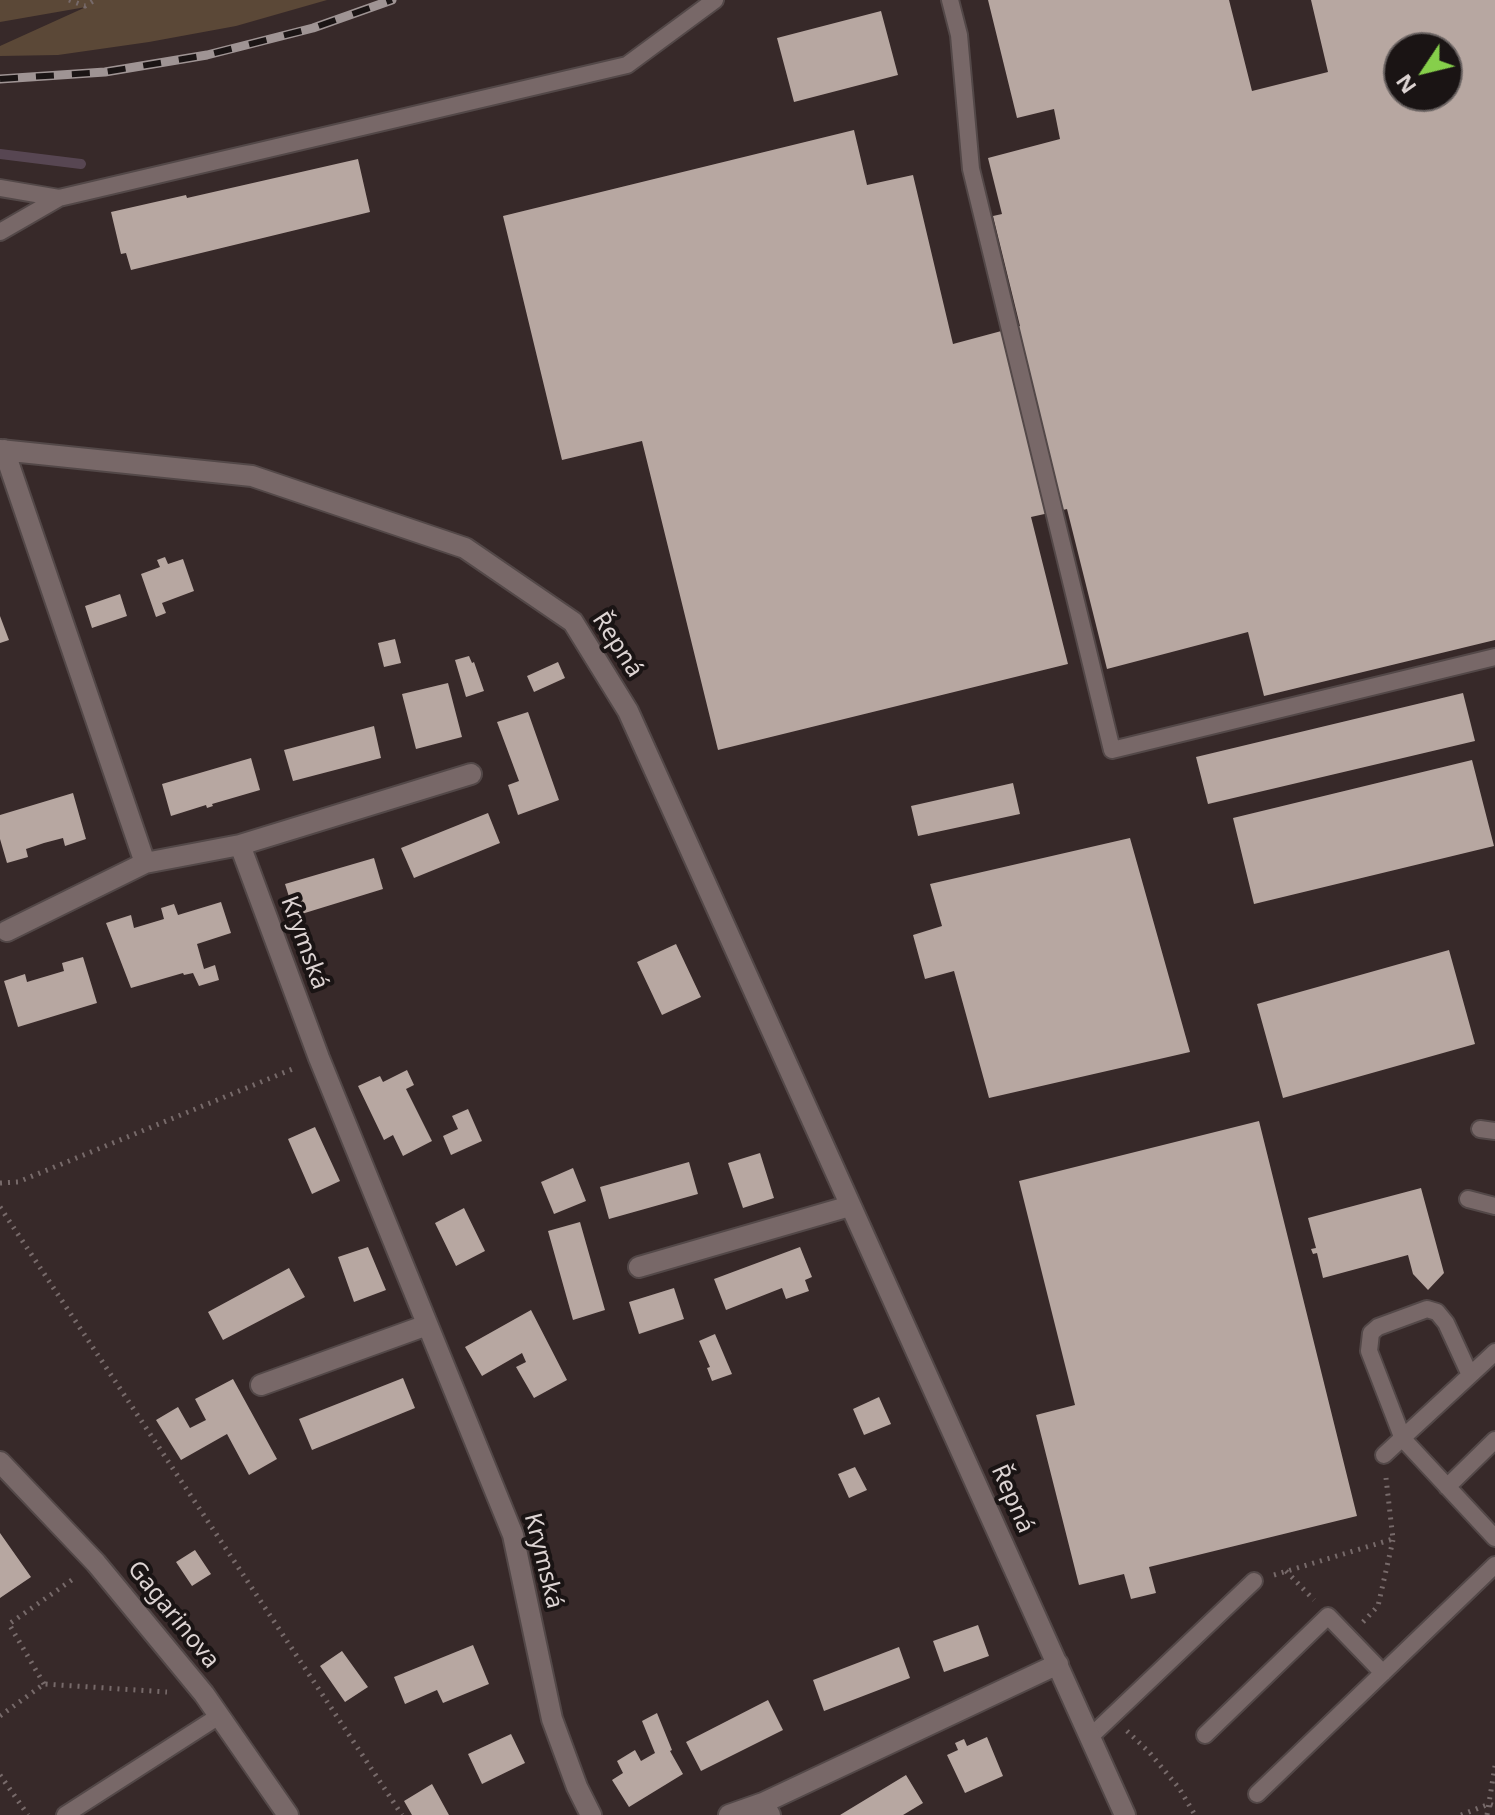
<!DOCTYPE html>
<meta charset="utf-8">
<style>
body{margin:0}
#map{position:relative;width:1495px;height:1815px;overflow:hidden;background:#372929;font-family:"Noto Sans",sans-serif}
canvas{display:block}
.north{position:absolute;left:1383px;top:32px;width:80px;height:80px;box-sizing:border-box;background:#1a1414;border:2px solid #686160;border-radius:50%;rotate:235deg;font-size:22px;font-weight:700;line-height:32px;text-align:center;color:#ddd4d3}
.north::after{content:'';display:block;margin:auto;width:28px;height:36px;background:#86cf4b;clip-path:polygon(50% 0,100% 100%,50% 72%,0 100%)}
</style>
<div id="map">
<canvas width="1495" height="1815"></canvas>
<div class="north">N</div>
</div>
<script>
const ctx = document.querySelector('canvas').getContext('2d');
ctx.lineJoin = 'round';
function fill(path, color) { ctx.fillStyle = color; ctx.fill(path, 'evenodd'); }
const poly = rows => new Path2D(rows.map(r => 'M' + r).join(''));
function stroke(path, color, width, dash) { ctx.strokeStyle = color; ctx.lineWidth = width; ctx.lineCap = dash ? 'butt' : 'round'; ctx.setLineDash(dash || []); ctx.stroke(path); }
function write(font, color, halo, rows, align = 'center') {
  ctx.font = font + ' "Noto Sans",sans-serif'; ctx.lineWidth = 8; ctx.setLineDash([]); ctx.textBaseline = 'middle'; ctx.strokeStyle = halo; ctx.fillStyle = color; for (const [text, x, y, turn = 0] of rows) {
    ctx.save(); ctx.translate(x, y); ctx.rotate((+turn || 0) * Math.PI / 180); ctx.textAlign = isNaN(turn) ? turn : align; if (halo) ctx.strokeText(text, 0, 0); ctx.fillText(text, 0, 0); ctx.restore();
  }
}
fill(poly([
 [0,0,327,0,236,26,149,42,58,55,0,56,0,46,86,7,0,22]
]), '#5b4837');
stroke(poly([
 [0,154,81,164]
]), '#574652', 10);
fill(poly([
 [988,0,1229,0,1252,91,1328,72,1311,0,1495,0,1495,640,1264,696,1248,632,1107,669,1067,509,1031,517,1068,664,718,750,642,441,562,460,503,216,854,130,867,185,913,175,953,344,1020,326,993,216,1002,214,988,158,1060,139,1054,109,1017,118],
 [1399,48,1447,48,1447,96,1399,96],
 [881,11,898,75,794,102,777,38],
 [358,159,370,212,131,270,126,253,121,254,111,212,186,195,187,198],
 [165,557,168,564,183,559,194,591,162,603,166,613,156,617,141,574,160,567,157,560],
 [120,594,127,616,92,628,85,606],
 [0,616,9,640,0,643],
 [395,639,401,663,384,667,378,643],
 [469,656,472,663,474,662,484,691,466,697,455,660],
 [558,662,565,678,534,692,527,676],
 [448,683,462,737,416,749,402,694],
 [1463,693,1475,741,1208,804,1196,757],
 [528,712,559,800,518,815,508,785,519,781,497,722],
 [374,726,381,758,293,781,284,750],
 [251,758,260,790,212,804,213,806,207,808,206,805,171,816,162,784],
 [1472,760,1494,846,1254,904,1233,818],
 [1013,783,1020,814,918,836,911,806],
 [73,793,86,839,65,846,63,838,44,843,26,849,28,857,7,863,0,839,0,815],
 [488,813,500,843,414,878,401,848],
 [1130,838,1190,1052,989,1098,954,971,925,979,913,935,942,926,930,884],
 [374,858,383,889,295,916,285,884],
 [221,902,231,933,197,944,204,969,215,965,219,980,199,986,193,973,184,975,183,973,131,988,106,923,131,915,134,928,164,919,161,908,174,904,178,915],
 [676,944,701,997,662,1015,637,962],
 [1449,950,1475,1044,1283,1098,1257,1004],
 [83,957,97,1003,18,1027,4,981,25,974,27,982,64,971,62,963],
 [407,1070,414,1085,406,1089,432,1141,403,1156,393,1135,384,1140,358,1086,380,1076,383,1082],
 [468,1109,482,1141,451,1155,443,1136,458,1129,452,1116],
 [1259,1121,1357,1516,1149,1567,1156,1593,1131,1599,1124,1574,1079,1585,1036,1415,1075,1405,1019,1181],
 [315,1127,340,1181,312,1194,288,1139],
 [760,1153,774,1198,743,1208,728,1163],
 [689,1162,698,1194,609,1219,600,1187],
 [573,1168,586,1201,554,1214,541,1182],
 [1421,1188,1444,1273,1428,1290,1413,1274,1408,1255,1323,1278,1317,1253,1313,1254,1311,1249,1316,1248,1308,1218],
 [464,1208,485,1251,456,1266,435,1223],
 [580,1222,605,1310,573,1320,548,1231],
 [368,1247,386,1290,354,1302,338,1257],
 [800,1247,812,1277,805,1280,809,1291,786,1299,782,1288,726,1310,714,1279],
 [289,1268,305,1297,223,1340,208,1312],
 [674,1288,684,1319,639,1334,629,1302],
 [531,1310,567,1380,534,1398,516,1367,526,1362,522,1353,482,1376,465,1347],
 [715,1334,732,1374,712,1381,707,1368,710,1367,699,1341],
 [403,1378,415,1408,312,1450,299,1419],
 [233,1379,277,1459,249,1475,227,1434,181,1460,156,1420,178,1407,190,1428,206,1420,195,1399],
 [879,1397,891,1424,864,1435,853,1409],
 [855,1467,867,1490,849,1498,838,1474],
 [0,1533,31,1577,0,1598],
 [195,1550,211,1574,192,1586,176,1562],
 [978,1625,989,1656,944,1672,933,1641],
 [473,1645,489,1684,443,1703,437,1690,405,1704,394,1677],
 [899,1647,910,1678,824,1711,813,1680],
 [342,1651,368,1687,345,1702,320,1666],
 [768,1700,783,1730,701,1771,686,1742],
 [657,1713,672,1750,670,1751,683,1774,629,1807,612,1780,623,1773,617,1761,635,1750,641,1761,655,1753,642,1721],
 [511,1734,525,1763,482,1784,468,1754],
 [987,1737,1003,1776,965,1793,947,1755,958,1750,955,1743,964,1739,967,1746],
 [906,1775,923,1803,903,1815,840,1815],
 [432,1784,449,1815,412,1815,404,1801]
]), '#b7a7a1');
const lane = poly([
 [950,0,959,35,971,169,1112,750,1495,657],
 [0,188,59,198,627,65,715,0],
 [0,232,59,198],
 [1480,1129,1495,1131],
 [1468,1199,1495,1206],
 [1470,1375,1446,1323,1437,1312,1427,1309,1378,1327,1371,1333,1369,1351,1403,1439,1495,1538],
 [1384,1455,1495,1352],
 [1447,1487,1495,1440],
 [1205,1735,1328,1616,1383,1673],
 [1089,1738,1254,1581],
 [1257,1794,1495,1565],
 [65,1815,219,1716]
]);
const street = poly([
 [0,450,252,476,465,548,573,622,628,711,1125,1815],
 [4,450,145,863,240,845,319,1058,513,1535,552,1719,577,1787,591,1815],
 [240,845,471,774],
 [7,931,145,863],
 [639,1267,850,1206],
 [261,1385,427,1325],
 [0,1462,96,1563,204,1694,288,1815],
 [763,1803,1058,1664],
 [729,1815,763,1803,770,1815]
]);
stroke(lane, '#534848', 20);
stroke(street, '#534848', 24);
stroke(poly([
 [69,0,85,6,95,0],
 [0,1183,18,1182,295,1068],
 [0,1207,402,1815],
 [1286,1571,1314,1600],
 [1274,1575,1393,1539,1386,1478],
 [1363,1622,1378,1606,1393,1540],
 [44,1684,9,1624,76,1577],
 [0,1716,44,1684,167,1692],
 [1127,1731,1149,1752,1179,1788,1195,1815],
 [0,1775,28,1815],
 [1461,1815,1489,1804,1495,1806],
 [1487,1815,1495,1766]
]), '#776a6a', 5, [2, 6]);
stroke(lane, '#786868', 16);
stroke(street, '#786868', 20);
const rail = poly([
 [0,79,105,72,207,55,313,28,392,0]
]);
stroke(rail, '#9f9494', 9);
stroke(rail, '#1a1414', 6, [18]);
write('24px', '#ddd4d3', '#1a1414', [
 ["Řepná",617,645,57],
 ["Krymská",304,943,70],
 ["Řepná",1012,1499,66],
 ["Krymská",543,1561,76],
 ["Gagarinova",173,1615,51]
]);
</script>
